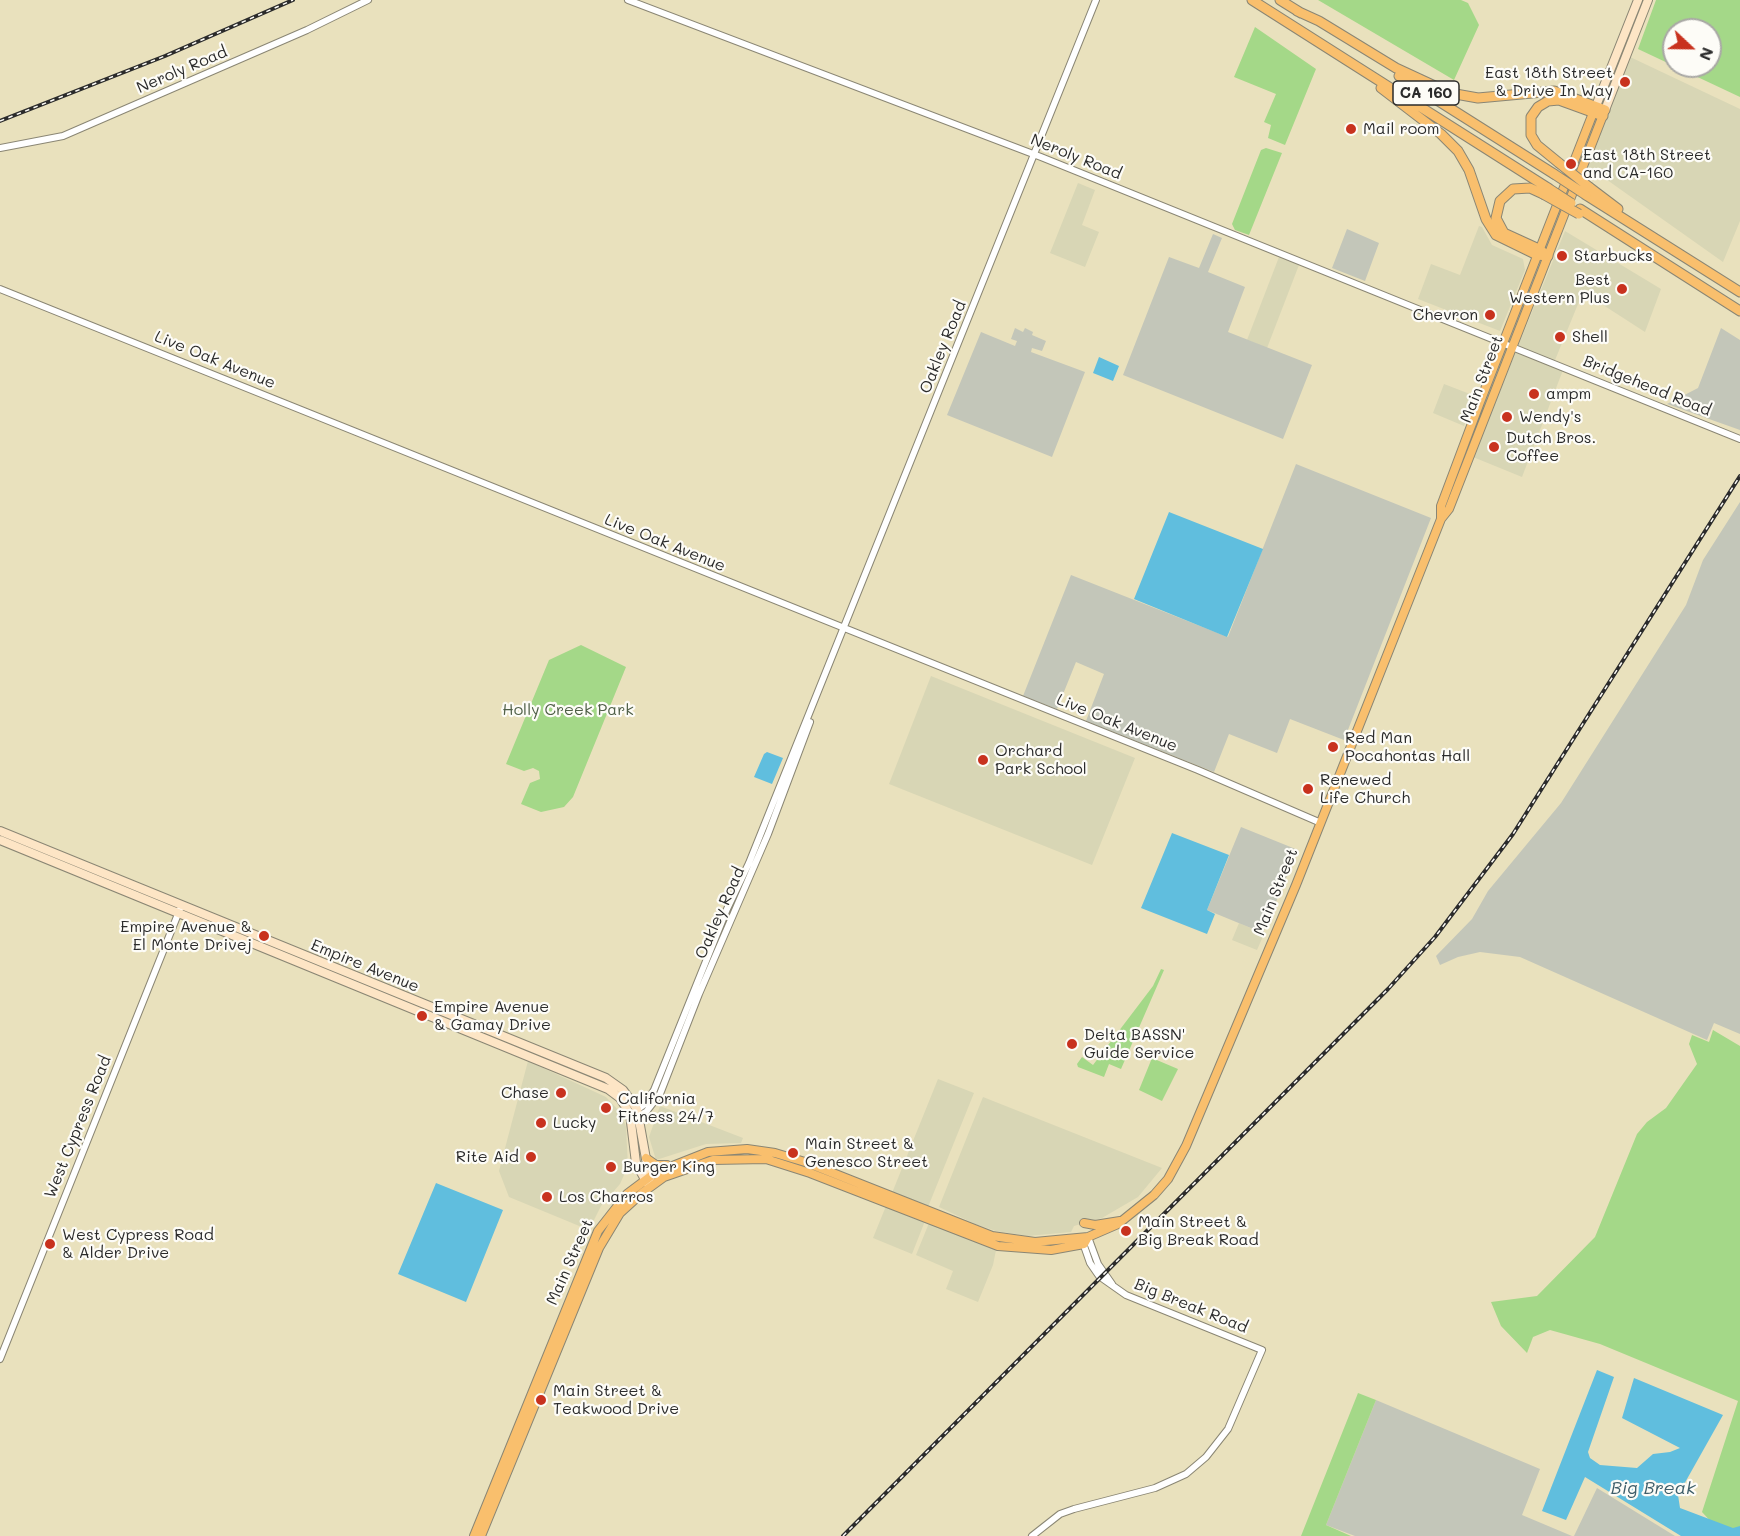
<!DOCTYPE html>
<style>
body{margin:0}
#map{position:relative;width:1740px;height:1536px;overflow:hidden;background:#e9e1bd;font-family:Mali,sans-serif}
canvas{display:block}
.north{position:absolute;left:1662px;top:18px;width:60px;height:60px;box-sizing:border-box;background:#fdfcf7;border:2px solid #a9a8a5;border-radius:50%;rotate:112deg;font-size:16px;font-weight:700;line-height:24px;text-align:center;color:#2b2b2b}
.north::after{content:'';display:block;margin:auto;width:21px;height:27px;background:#c8321e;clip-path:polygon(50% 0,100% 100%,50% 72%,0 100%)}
</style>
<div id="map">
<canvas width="1740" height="1536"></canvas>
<div class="north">N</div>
</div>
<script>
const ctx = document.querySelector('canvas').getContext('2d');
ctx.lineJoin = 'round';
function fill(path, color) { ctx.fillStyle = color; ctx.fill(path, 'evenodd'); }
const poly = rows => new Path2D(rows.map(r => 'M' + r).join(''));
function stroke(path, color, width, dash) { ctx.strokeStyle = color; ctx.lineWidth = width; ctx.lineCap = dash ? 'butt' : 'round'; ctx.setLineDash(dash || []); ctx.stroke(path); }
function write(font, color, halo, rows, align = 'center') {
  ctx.font = font + ' Mali,sans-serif'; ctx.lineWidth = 4.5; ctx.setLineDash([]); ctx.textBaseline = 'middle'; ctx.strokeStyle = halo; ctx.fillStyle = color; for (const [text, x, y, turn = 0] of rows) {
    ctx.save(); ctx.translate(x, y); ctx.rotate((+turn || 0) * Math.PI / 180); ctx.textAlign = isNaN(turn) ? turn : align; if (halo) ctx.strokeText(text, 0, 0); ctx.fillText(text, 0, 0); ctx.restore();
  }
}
fill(poly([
 [1628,56,1740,109,1740,221,1723,262,1586,165],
 [1078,183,1095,190,1082,225,1099,232,1085,267,1050,253],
 [1479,226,1482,227,1492,245,1523,259,1525,270,1500,331,1418,299,1431,264,1460,275],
 [1565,231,1661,289,1645,332,1583,292,1553,365,1563,370,1522,477,1473,457],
 [1279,257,1299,265,1267,348,1247,340],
 [1444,384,1475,396,1464,426,1433,413],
 [931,676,1135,758,1092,865,889,784],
 [1239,923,1264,934,1257,950,1232,940],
 [528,1061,606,1097,621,1113,626,1127,628,1166,620,1184,601,1206,589,1230,509,1197,499,1171],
 [938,1079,974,1093,928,1207,892,1193],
 [983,1097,1162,1168,1138,1197,1102,1218,1074,1226,1071,1232,1028,1236,996,1231,975,1224,939,1207],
 [660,1106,743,1138,741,1143,706,1144,656,1160,649,1137],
 [886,1206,925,1221,912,1254,873,1238],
 [929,1223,996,1250,993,1265,978,1302,946,1289,953,1271,916,1255]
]), '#d8d6b5');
fill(poly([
 [1347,229,1379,243,1365,281,1332,268],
 [1213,234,1222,238,1208,272,1245,287,1228,332,1312,365,1283,439,1123,375,1169,257,1199,268],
 [1015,328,1023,332,1025,328,1033,332,1032,335,1046,341,1042,351,1032,348,1031,352,1085,372,1052,457,947,415,981,332,1015,346,1017,341,1011,339],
 [1721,328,1740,340,1740,430,1667,404,1698,388],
 [1296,464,1431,518,1344,740,1290,719,1277,753,1229,734,1214,772,1086,721,1104,674,1076,662,1057,709,1023,696,1071,575,1228,637],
 [1740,502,1740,1034,1714,1023,1707,1040,1520,957,1480,952,1458,957,1440,965,1436,956,1472,919,1488,891,1561,803,1686,605,1703,560],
 [1241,827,1298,850,1263,933,1207,910],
 [1376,1400,1540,1469,1522,1515,1572,1536,1355,1536,1326,1525],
 [1597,1488,1675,1536,1574,1536]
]), '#c3c6b9');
fill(poly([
 [1318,0,1461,0,1468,3,1479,25,1454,80],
 [1656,0,1740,0,1740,97,1638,49],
 [1674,30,1710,30,1710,66,1674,66],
 [1255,27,1316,69,1285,145,1268,138,1271,125,1264,122,1276,94,1234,77],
 [1266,148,1282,153,1249,235,1235,230,1232,224,1261,150],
 [581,645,626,667,573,797,564,807,541,812,521,804,530,783,540,779,539,771,533,768,524,771,506,764,549,660],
 [1161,969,1164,970,1121,1069,1109,1064,1104,1077,1078,1067,1077,1064,1082,1057,1093,1065,1153,986],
 [1713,1030,1740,1046,1740,1536,1714,1525,1702,1512,1738,1401,1600,1344,1550,1330,1533,1337,1527,1353,1501,1326,1491,1302,1537,1296,1595,1237,1637,1134,1647,1122,1666,1108,1697,1064,1689,1044,1692,1035,1709,1042],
 [1152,1058,1178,1069,1162,1101,1139,1090],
 [1358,1393,1376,1400,1326,1525,1351,1536,1301,1536]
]), '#a4d888');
fill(poly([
 [1099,357,1119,366,1113,381,1093,373],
 [1169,512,1263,549,1227,637,1134,599],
 [767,752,783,758,772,784,754,777,764,754],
 [1172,833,1229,855,1207,910,1215,914,1207,934,1141,908],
 [436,1183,503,1210,466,1302,398,1274],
 [1597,1370,1614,1377,1588,1452,1590,1458,1600,1465,1637,1468,1653,1454,1670,1452,1680,1448,1622,1418,1634,1378,1723,1415,1678,1495,1680,1508,1733,1528,1740,1526,1740,1536,1681,1536,1585,1477,1566,1520,1542,1511]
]), '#60bede');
const tertiary = poly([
 [628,0,1041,157,1740,439],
 [0,148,63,136,307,30,368,0],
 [0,289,1198,770,1321,823],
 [635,1111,645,1104,654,1090,727,909,749,863,1096,0],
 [635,1118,646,1112,660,1094,699,994,768,834,810,722],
 [1088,1237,1098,1264,1112,1284],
 [0,1359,180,909],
 [1032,1536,1060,1514,1074,1509,1155,1488,1186,1474,1206,1457,1228,1429,1262,1350,1126,1295,1099,1276,1090,1263,1082,1240]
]);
const secondary = poly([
 [1605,110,1648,0],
 [1594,111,1638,0],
 [0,831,606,1078,623,1090,637,1109,650,1181],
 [0,840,608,1089,620,1098,630,1114,636,1163,647,1183]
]);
const primary = poly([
 [1441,519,1441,506,1480,402,1593,113],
 [646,1158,656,1165,667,1165],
 [1084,1223,1095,1225,1120,1221],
 [474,1536,598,1231,627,1194,655,1173,708,1152,747,1149,775,1153,805,1162,992,1236,1035,1242,1088,1237,1118,1224,1154,1195,1168,1179,1186,1146,1296,885,1441,519,1449,509,1605,110],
 [481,1536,599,1248,620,1213,642,1193,664,1177,713,1160,766,1159,810,1173,998,1246,1051,1250,1084,1244,1088,1237]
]);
const motorway = poly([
 [1252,0,1548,188],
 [1280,0,1301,13],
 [1297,11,1319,21,1396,68,1450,93,1478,98,1554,91,1605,110],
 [1399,76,1554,174],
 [1381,88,1441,134,1458,151,1469,170,1486,219,1496,235,1537,255,1548,256],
 [1559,163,1537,145,1531,135,1531,117,1538,107,1548,101,1559,100,1603,116],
 [1589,187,1618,209],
 [1543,194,1530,188,1513,189,1500,201,1496,218,1504,233,1539,249,1548,256],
 [1586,195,1740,292],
 [1580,209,1740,311]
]);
stroke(tertiary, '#8a8674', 8);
stroke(secondary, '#8a8674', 10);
stroke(primary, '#8a8674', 10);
stroke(motorway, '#8a8674', 11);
stroke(tertiary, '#fff', 6);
stroke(secondary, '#fde5c5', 8);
stroke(primary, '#f9bf6d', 8);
stroke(motorway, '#f9bf6d', 9);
const rail = poly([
 [0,121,165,56,293,0],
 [843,1536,1388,989,1435,937,1513,834,1740,476]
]);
stroke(rail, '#2b2b2b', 4);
stroke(rail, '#fdfcf7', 1.5, [4.5]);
const motorwayBridge = poly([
 [1559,163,1589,187],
 [1554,174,1586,195],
 [1548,188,1571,203],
 [1543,194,1579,214]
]);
stroke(motorwayBridge, '#8a8674', 11, []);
stroke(motorwayBridge, '#f9bf6d', 9);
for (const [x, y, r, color] of [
 [1625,82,6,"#c8321e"],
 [1351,129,6,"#c8321e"],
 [1571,164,6,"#c8321e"],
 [1562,256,6,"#c8321e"],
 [1622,289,6,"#c8321e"],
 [1490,315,6,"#c8321e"],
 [1560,337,6,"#c8321e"],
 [1534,394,6,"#c8321e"],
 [1507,417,6,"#c8321e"],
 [1494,447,6,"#c8321e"],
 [1333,747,6,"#c8321e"],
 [983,760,6,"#c8321e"],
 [1308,789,6,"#c8321e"],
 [264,936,6,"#c8321e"],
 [422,1016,6,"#c8321e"],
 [1072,1044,6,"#c8321e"],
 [561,1093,6,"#c8321e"],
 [606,1108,6,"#c8321e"],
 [541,1123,6,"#c8321e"],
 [793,1153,6,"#c8321e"],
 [531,1157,6,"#c8321e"],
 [611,1167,6,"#c8321e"],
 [547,1197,6,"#c8321e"],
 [1126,1231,6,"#c8321e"],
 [50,1244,6,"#c8321e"],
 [541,1400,6,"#c8321e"]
]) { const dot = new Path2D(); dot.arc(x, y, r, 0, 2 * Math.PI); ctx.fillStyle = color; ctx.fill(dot); stroke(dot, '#fdfcf7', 2); }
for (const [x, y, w] of [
 [1426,93,66]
]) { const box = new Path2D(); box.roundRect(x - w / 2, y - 12, w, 24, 4.5); ctx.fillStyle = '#fdfcf7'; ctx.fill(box); stroke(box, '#2b2b2b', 1.5); }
write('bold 15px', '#2b2b2b', null, [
 ["CA 160",1426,93]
]);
write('16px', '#2b2b2b', '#fdfcf7', [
 ["Neroly Road",182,70,-23],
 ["Neroly Road",1076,157,22],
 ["Oakley Road",943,347,-68],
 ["Live Oak Avenue",215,360,22],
 ["Main Street",1482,379,-69],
 ["Bridgehead Road",1647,386,22],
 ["Live Oak Avenue",665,543,22],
 ["Live Oak Avenue",1117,723,22],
 ["Main Street",1276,892,-68],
 ["Oakley Road",720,913,-66],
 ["Empire Avenue",365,966,22],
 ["West Cypress Road",78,1127,-68],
 ["Main Street",570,1262,-66],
 ["Big Break Road",1191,1306,22]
]);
write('16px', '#2b2b2b', '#fdfcf7', [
 ["East 18th Street",1613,73,"right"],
 ["& Drive In Way",1613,91,"right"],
 ["Mail room",1363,129],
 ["East 18th Street",1583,155],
 ["and CA-160",1583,173],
 ["Starbucks",1574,256],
 ["Best",1610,280,"right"],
 ["Western Plus",1610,298,"right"],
 ["Chevron",1478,315,"right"],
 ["Shell",1572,337],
 ["ampm",1546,394],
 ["Wendy's",1519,417],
 ["Dutch Bros.",1506,438],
 ["Coffee",1506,456],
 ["Red Man",1345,738],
 ["Pocahontas Hall",1345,756],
 ["Orchard",995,751],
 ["Park School",995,769],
 ["Renewed",1320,780],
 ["Life Church",1320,798],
 ["Empire Avenue &",252,927,"right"],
 ["El Monte Drivej",252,945,"right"],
 ["Empire Avenue",434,1007],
 ["& Gamay Drive",434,1025],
 ["Delta BASSN'",1084,1035],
 ["Guide Service",1084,1053],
 ["Chase",549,1093,"right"],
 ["California",618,1099],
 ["Fitness 24/7",618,1117],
 ["Lucky",553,1123],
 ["Main Street &",805,1144],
 ["Genesco Street",805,1162],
 ["Rite Aid",519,1157,"right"],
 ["Burger King",623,1167],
 ["Los Charros",559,1197],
 ["Main Street &",1138,1222],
 ["Big Break Road",1138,1240],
 ["West Cypress Road",62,1235],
 ["& Alder Drive",62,1253],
 ["Main Street &",553,1391],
 ["Teakwood Drive",553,1409]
], 'left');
write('16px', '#4f5f47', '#fdfcf7', [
 ["Holly Creek Park",568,710]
]);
write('italic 18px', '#3e5e6a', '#fdfcf7', [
 ["Big Break",1653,1488]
]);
</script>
